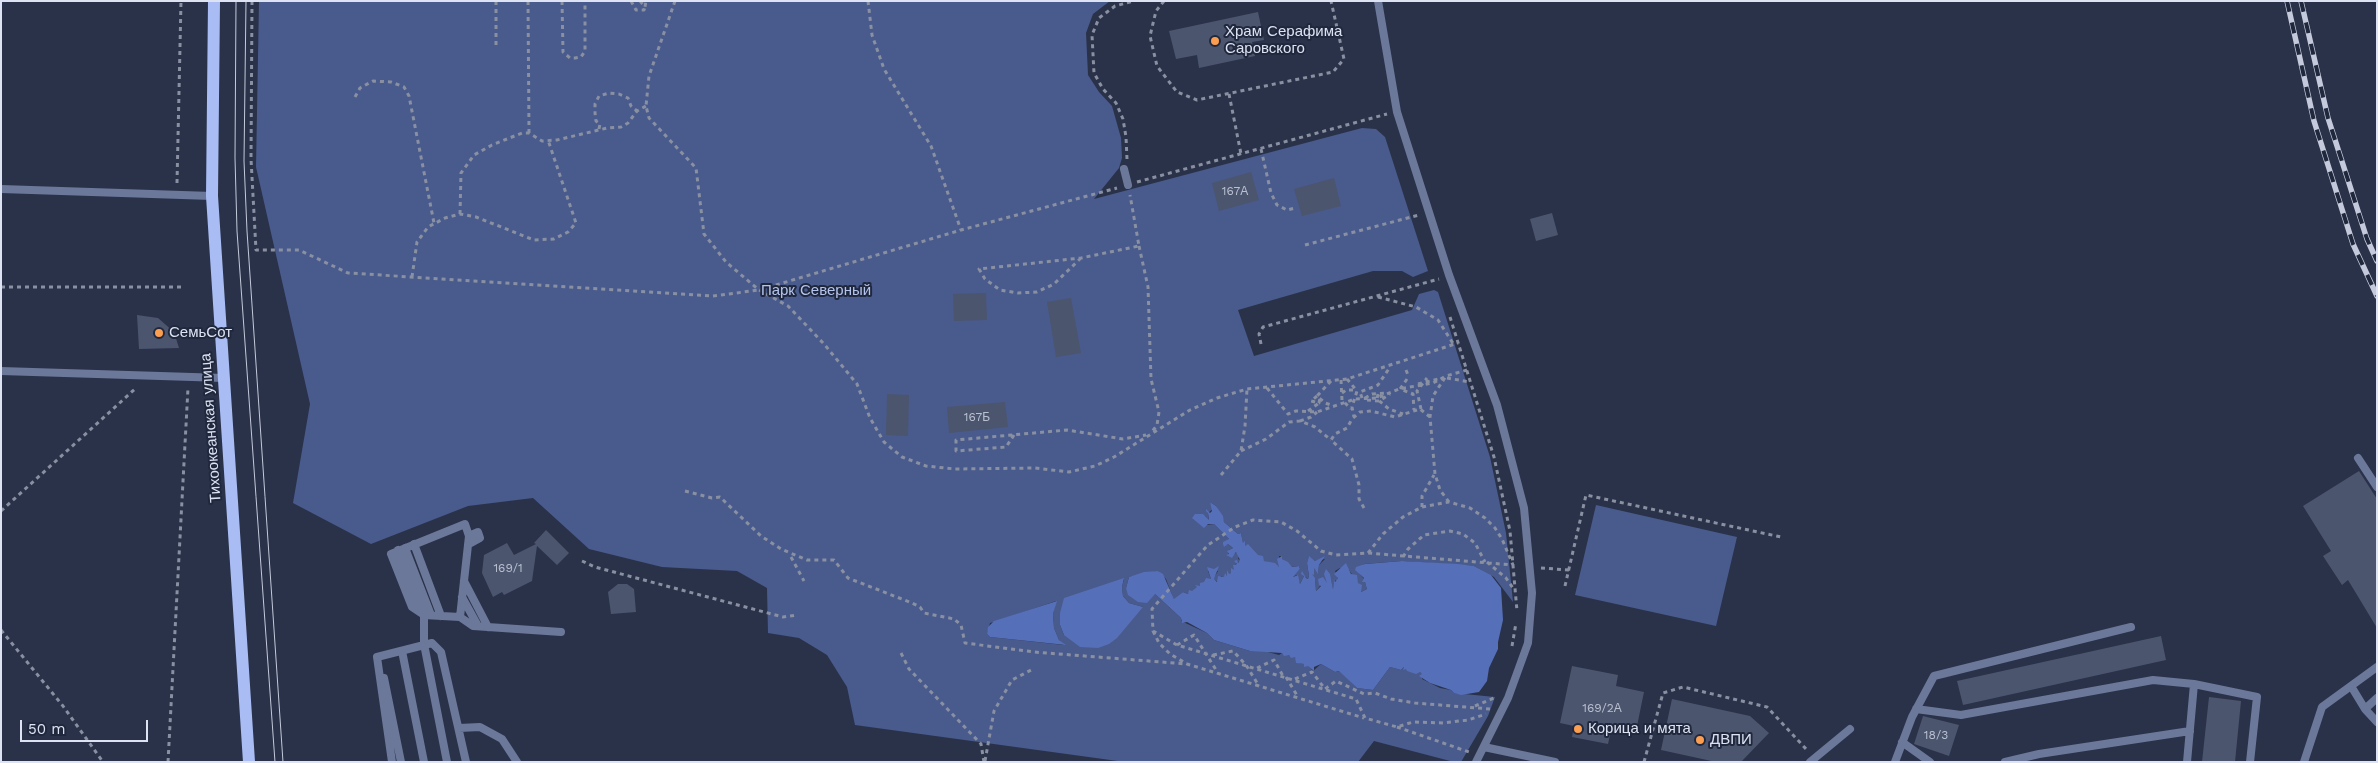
<!DOCTYPE html>
<meta charset="utf-8">
<style>
body{margin:0}
#map{position:relative;width:2378px;height:763px;overflow:hidden;background:#2a3249;font-family:"Work Sans",sans-serif}
canvas{display:block}
.frame{position:absolute;inset:0;border:2px solid #dde3f2;pointer-events:none}
.scale{position:absolute;left:20px;top:720px;width:128px;height:22px;box-sizing:border-box;border:2px solid #dde3f2;border-top:0;padding-left:6px;font-size:15px;line-height:18px;white-space:nowrap;color:#dde3f2;-webkit-text-stroke:4px #20283e;paint-order:stroke}
</style>
<div id="map">
<canvas width="2378" height="763"></canvas>
<div class="frame"></div>
<div class="scale">50 m</div>
</div>
<script>
const ctx = document.querySelector('canvas').getContext('2d');
ctx.lineJoin = 'round';
function fill(path, color) { ctx.fillStyle = color; ctx.fill(path, 'evenodd'); }
const poly = rows => new Path2D(rows.map(r => 'M' + r).join(''));
function stroke(path, color, width, dash) { ctx.strokeStyle = color; ctx.lineWidth = width; ctx.lineCap = dash ? 'butt' : 'round'; ctx.setLineDash(dash || []); ctx.stroke(path); }
function write(font, color, halo, rows, align = 'center') {
  ctx.font = font + ' "Work Sans",sans-serif'; ctx.lineWidth = 4; ctx.setLineDash([]); ctx.textBaseline = 'middle'; ctx.strokeStyle = halo; ctx.fillStyle = color; for (const [text, x, y, turn = 0] of rows) {
    ctx.save(); ctx.translate(x, y); ctx.rotate((+turn || 0) * Math.PI / 180); ctx.textAlign = isNaN(turn) ? turn : align; if (halo) ctx.strokeText(text, 0, 0); ctx.fillText(text, 0, 0); ctx.restore();
  }
}
fill(poly([
 [259,1,1110,1,1093,14,1086,33,1088,75,1099,92,1112,106,1121,138,1122,158,1119,168,1094,199,1362,128,1376,129,1385,137,1428,271,1413,277,1402,271,1373,271,1238,310,1254,356,1412,310,1419,294,1434,290,1438,292,1490,457,1506,533,1513,602,1494,577,1474,566,1402,561,1364,564,1359,573,1364,579,1367,589,1361,592,1358,583,1349,570,1340,568,1335,571,1338,578,1337,580,1334,581,1333,590,1331,580,1327,578,1327,583,1324,581,1316,591,1315,579,1311,574,1314,567,1318,573,1319,565,1325,559,1315,561,1309,557,1307,563,1309,576,1308,579,1304,576,1300,584,1297,575,1292,577,1300,569,1299,566,1291,567,1282,559,1281,556,1279,556,1279,567,1264,561,1243,544,1241,533,1238,534,1224,522,1216,506,1210,502,1213,509,1208,513,1209,521,1205,516,1198,522,1206,525,1214,524,1229,539,1225,545,1228,544,1233,548,1229,550,1228,556,1232,556,1237,552,1239,556,1238,559,1241,560,1234,565,1234,571,1227,576,1225,575,1225,578,1221,576,1218,582,1213,579,1218,571,1211,569,1208,571,1211,579,1188,594,1183,592,1174,600,1166,579,1158,571,1129,577,1126,588,1155,594,1181,618,1181,621,1207,633,1214,640,1250,651,1264,651,1279,655,1282,653,1295,657,1299,663,1308,665,1313,671,1321,664,1335,672,1340,671,1357,688,1373,690,1390,667,1401,670,1405,667,1420,672,1423,674,1422,679,1440,688,1451,690,1454,693,1495,697,1488,716,1461,762,1454,762,1374,741,1358,762,1125,762,855,725,847,687,827,655,799,638,768,633,767,588,737,571,662,567,589,549,533,498,468,506,371,544,293,503,310,404,256,167],
 [1124,579,1122,587,1123,596,1129,603,1143,607,1064,635,1060,625,1060,613],
 [1056,601,1053,614,1054,628,1059,640,1064,645,990,637,987,634,990,623,994,622],
 [1596,505,1737,537,1716,626,1575,595]
]), '#495a8d');
fill(poly([
 [1210,502,1216,506,1223,516,1224,522,1238,534,1241,533,1243,543,1245,541,1245,546,1248,544,1258,555,1263,556,1264,561,1275,563,1279,567,1277,559,1282,556,1282,559,1288,562,1292,567,1299,566,1300,569,1293,577,1298,575,1300,584,1304,576,1301,574,1302,571,1306,578,1308,579,1309,576,1307,563,1309,556,1315,561,1325,556,1319,565,1318,574,1314,568,1314,575,1312,574,1315,578,1316,591,1321,586,1319,585,1318,579,1323,577,1327,583,1324,574,1326,569,1330,574,1333,589,1334,579,1335,582,1338,578,1334,574,1346,563,1351,574,1357,575,1358,583,1362,585,1361,592,1367,589,1366,586,1365,582,1362,582,1364,578,1355,570,1356,567,1365,564,1402,561,1458,564,1474,566,1491,575,1501,588,1503,620,1498,642,1498,649,1489,668,1487,681,1479,692,1461,695,1454,693,1451,690,1430,683,1419,676,1422,674,1420,672,1416,674,1407,671,1406,669,1403,670,1404,667,1401,670,1390,667,1373,690,1357,688,1339,671,1335,672,1321,664,1314,667,1314,671,1308,666,1304,667,1304,664,1296,663,1295,657,1291,658,1289,655,1284,656,1282,653,1250,651,1214,640,1207,633,1187,622,1182,623,1181,618,1155,594,1147,603,1138,602,1128,595,1126,588,1129,577,1144,572,1158,571,1163,574,1174,599,1183,592,1188,594,1189,590,1192,591,1197,587,1195,585,1200,586,1200,583,1204,582,1206,578,1211,579,1207,567,1214,569,1219,566,1214,579,1217,582,1218,576,1224,577,1225,573,1227,576,1227,570,1229,574,1231,573,1231,568,1234,570,1233,565,1237,564,1234,561,1237,560,1238,563,1240,560,1236,552,1232,558,1226,555,1229,554,1227,551,1233,548,1228,544,1224,547,1223,544,1223,542,1229,539,1214,524,1208,524,1204,528,1192,518,1195,514,1203,514,1209,520,1208,513,1206,511,1206,509,1210,513,1212,511],
 [1124,578,1122,587,1123,596,1129,603,1143,607,1117,638,1109,644,1098,648,1080,647,1064,635,1060,625,1060,613,1064,598],
 [1057,601,1053,614,1054,628,1059,640,1066,645,990,637,987,634,988,627,994,621]
]), '#566fb9');
fill(poly([
 [1258,12,1264,40,1252,42,1255,56,1199,68,1197,55,1176,59,1169,31],
 [1251,172,1259,200,1219,211,1212,183],
 [1334,178,1341,206,1302,216,1294,189],
 [1552,213,1558,235,1536,241,1530,219],
 [986,293,987,320,954,321,953,294],
 [1071,298,1081,353,1056,357,1047,302],
 [137,315,158,318,174,332,179,348,139,349],
 [887,394,909,395,908,436,886,435],
 [1005,402,1008,427,949,433,947,407],
 [2359,471,2377,499,2377,628,2348,580,2342,585,2323,556,2331,551,2303,506],
 [546,530,569,553,557,565,537,546,532,581,504,595,502,592,493,597,482,573,484,555,507,543,514,555,536,544,534,543],
 [618,584,627,584,634,589,636,612,611,614,608,592],
 [2161,636,2166,660,1963,705,1957,681],
 [1572,666,1618,675,1616,686,1644,692,1636,731,1612,726,1608,744,1572,737,1574,726,1560,723],
 [2209,697,2241,701,2235,762,2202,762],
 [1672,699,1750,716,1769,733,1741,762,1716,762,1661,750],
 [1923,716,1959,725,1949,756,1914,744]
]), '#4c556e');
stroke(poly([
 [252,1,251,159,256,250,299,250,348,273,713,296,759,290,961,230,1117,188],
 [496,1,496,45],
 [528,1,529,133],
 [562,1,563,52,570,58,575,58,581,57,585,51,585,1],
 [631,1,636,10,644,10,645,7],
 [640,1,645,7,646,1],
 [675,1,649,76,646,106,649,118,696,168,704,234,726,262,759,290,788,306,824,344,857,384,870,418,884,442,902,457,926,466,955,469,1035,468,1069,472,1095,466,1114,457,1190,410,1217,398,1247,389,1347,379,1458,343],
 [868,1,872,35,884,69,931,146,961,230],
 [1164,1,1156,11,1150,36,1157,66,1177,92,1197,100,1333,72,1344,59,1331,1],
 [1229,94,1241,154],
 [355,97,360,88,373,81,391,82,404,87,409,96,434,223],
 [599,129,600,124,596,121,595,113,595,104,599,96,609,93,619,94,628,98,631,106,637,111],
 [1261,149,1271,193,1277,205,1287,210,1295,208],
 [1127,159,1126,137,1123,119,1116,103,1103,89,1094,73,1092,35,1099,18,1115,6,1134,1],
 [1137,182,1387,114],
 [177,183,181,1],
 [460,214,461,173,474,155,492,145,522,133,529,133,542,141,557,140,607,128,621,127,628,123,637,111,646,106],
 [1305,245,1419,215],
 [1139,246,1148,287,1151,379,1159,412,1157,425,1151,433],
 [1081,258,1054,284,1037,292,1018,293,1000,290,985,279,979,269,1081,258,1139,246,1130,195],
 [412,277,417,242,428,227,445,218,460,214,476,217,534,240,554,239,568,232,576,223,548,140],
 [1,287,181,287],
 [1378,297,1416,307,1438,320,1454,345],
 [1450,317,1494,457,1510,531,1517,611],
 [1261,344,1259,334,1263,327,1439,279],
 [1406,370,1408,375],
 [1447,378,1470,382],
 [1347,379,1357,391,1352,407,1354,417],
 [1407,379,1400,389,1413,394,1414,410],
 [1341,380,1342,400,1351,409],
 [1331,381,1317,396,1325,403,1334,406],
 [1418,384,1438,379],
 [1267,388,1288,414,1296,411,1317,412,1355,399,1377,398,1399,389,1433,383,1446,376],
 [1342,393,1346,390,1356,390],
 [1378,394,1377,399,1389,409,1403,414],
 [1317,396,1311,401,1319,403,1320,398],
 [1362,398,1360,392,1378,385,1390,367],
 [1365,398,1372,394,1387,393],
 [1367,400,1379,401,1390,394],
 [1421,409,1417,391,1427,378],
 [1308,411,1319,403],
 [1300,421,1311,417,1317,412],
 [1014,435,1006,447,956,451,956,440,1067,430,1123,439,1146,435],
 [1241,451,1266,439,1289,422,1300,421,1315,427,1331,440],
 [1221,475,1241,451,1245,426,1247,389],
 [685,491,712,498,720,497,761,536,781,549,807,560,834,560,848,578,912,603,920,607,924,613,954,619,961,625,965,643,1034,652,1187,664],
 [1449,502,1440,490,1435,474,1430,417,1433,396,1446,376,1467,370],
 [1422,507,1422,496,1434,475],
 [1364,508,1359,499,1359,485,1352,459,1331,440,1335,434,1347,428,1352,419,1360,412,1371,411,1395,417,1420,409,1430,417],
 [1,511,136,388],
 [1368,553,1383,534,1403,517,1422,507,1449,502,1470,508,1485,518,1495,528,1502,539,1513,565,1368,553,1336,555,1321,551,1297,531,1281,522,1253,520,1235,527,1208,545,1199,555,1152,609,1153,631,1177,645,1356,699,1365,718,1397,727,1413,722,1443,723,1468,720,1486,714],
 [791,557,804,581],
 [1403,557,1408,549,1424,535,1450,531,1463,534,1475,543,1485,562],
 [582,561,595,567,783,617,797,615],
 [1487,562,1506,578,1515,591],
 [1541,568,1569,570],
 [1565,586,1586,495,1781,537],
 [1,630,63,706,103,762],
 [1153,631,1159,643,1170,654,1187,664,1364,718],
 [1177,645,1194,635,1218,673],
 [1512,646,1516,623],
 [901,653,909,669,981,744,984,762],
 [1213,655,1233,651,1246,665,1259,686],
 [1257,668,1274,660,1283,676],
 [1286,677,1298,697],
 [1295,679,1312,672,1325,689,1336,681,1364,694,1375,693,1391,699,1415,703,1490,709],
 [1475,706,1494,698],
 [1397,727,1469,752],
 [985,761,994,711,1012,680,1033,669],
 [168,762,188,388],
 [1644,762,1663,693,1683,687,1767,707,1807,750]
]), '#8990a2', 3, [4, 4]);
stroke(poly([
 [1378,1,1397,112,1449,275,1497,405,1524,508,1532,593,1528,643,1508,698,1476,762],
 [1124,169,1128,185],
 [1,189,212,196],
 [1,371,224,378],
 [2358,458,2377,487],
 [414,544,441,616],
 [469,544,480,538,478,532,469,536],
 [405,548,431,615],
 [398,550,422,613],
 [464,581,488,627],
 [462,597,478,626],
 [424,615,460,617,469,536,465,524,391,554,412,607,424,615,424,644,447,762],
 [460,617,473,626,561,632],
 [402,651,424,762],
 [384,678,401,762],
 [2194,684,2257,697,2250,762],
 [2351,686,2365,709,2377,698],
 [1916,709,1961,715,2153,680,2194,684,2187,762],
 [2365,709,2377,722],
 [459,728,480,727,502,739,517,762],
 [1902,742,1930,762],
 [1484,747,1555,762],
 [392,762,377,657,432,643,441,652,466,762],
 [1810,762,1850,729],
 [1895,762,1912,717,1934,676,2131,627],
 [2005,762,2039,754,2190,731],
 [2304,762,2322,707,2377,667]
]), '#6c789a', 8);
stroke(poly([
 [214,1,212,196,249,762]
]), '#a9bdf4', 12);
stroke(poly([
 [236,1,235,158,237,231,275,762],
 [246,1,244,161,247,231,283,762]
]), '#c4cadb', 1);
const rail = poly([
 [2287,1,2314,121,2353,244,2377,296],
 [2301,1,2328,118,2367,239,2377,261]
]);
stroke(rail, '#c4cadb', 5.5);
stroke(rail, '#20283e', 4, [11]);
for (const [x, y, r, color] of [
 [1215,41,5,"#fb9e50"],
 [159,333,5,"#fb9e50"],
 [1578,729,5,"#fb9e50"],
 [1700,740,5,"#fb9e50"]
]) { const dot = new Path2D(); dot.arc(x, y, r, 0, 2 * Math.PI); ctx.fillStyle = color; ctx.fill(dot); stroke(dot, '#20283e', 2); }
write('12px', '#b9c0d1', null, [
 ["167А",1235,191],
 ["167Б",977,417],
 ["169/1",508,568],
 ["169/2А",1602,708],
 ["18/3",1936,735]
]);
write('15px', '#dde3f2', '#20283e', [
 ["Храм Серафима",1225,32],
 ["Саровского",1225,49],
 ["СемьСот",169,333],
 ["Корица и мята",1588,729],
 ["ДВПИ",1710,740]
], 'left');
write('15px', '#b5c4ed', '#20283e', [
 ["Парк Северный",816,291]
]);
write('15px', '#dde3f2', '#20283e', [
 ["Тихоокеанская улица",211,428,-94]
]);
</script>
